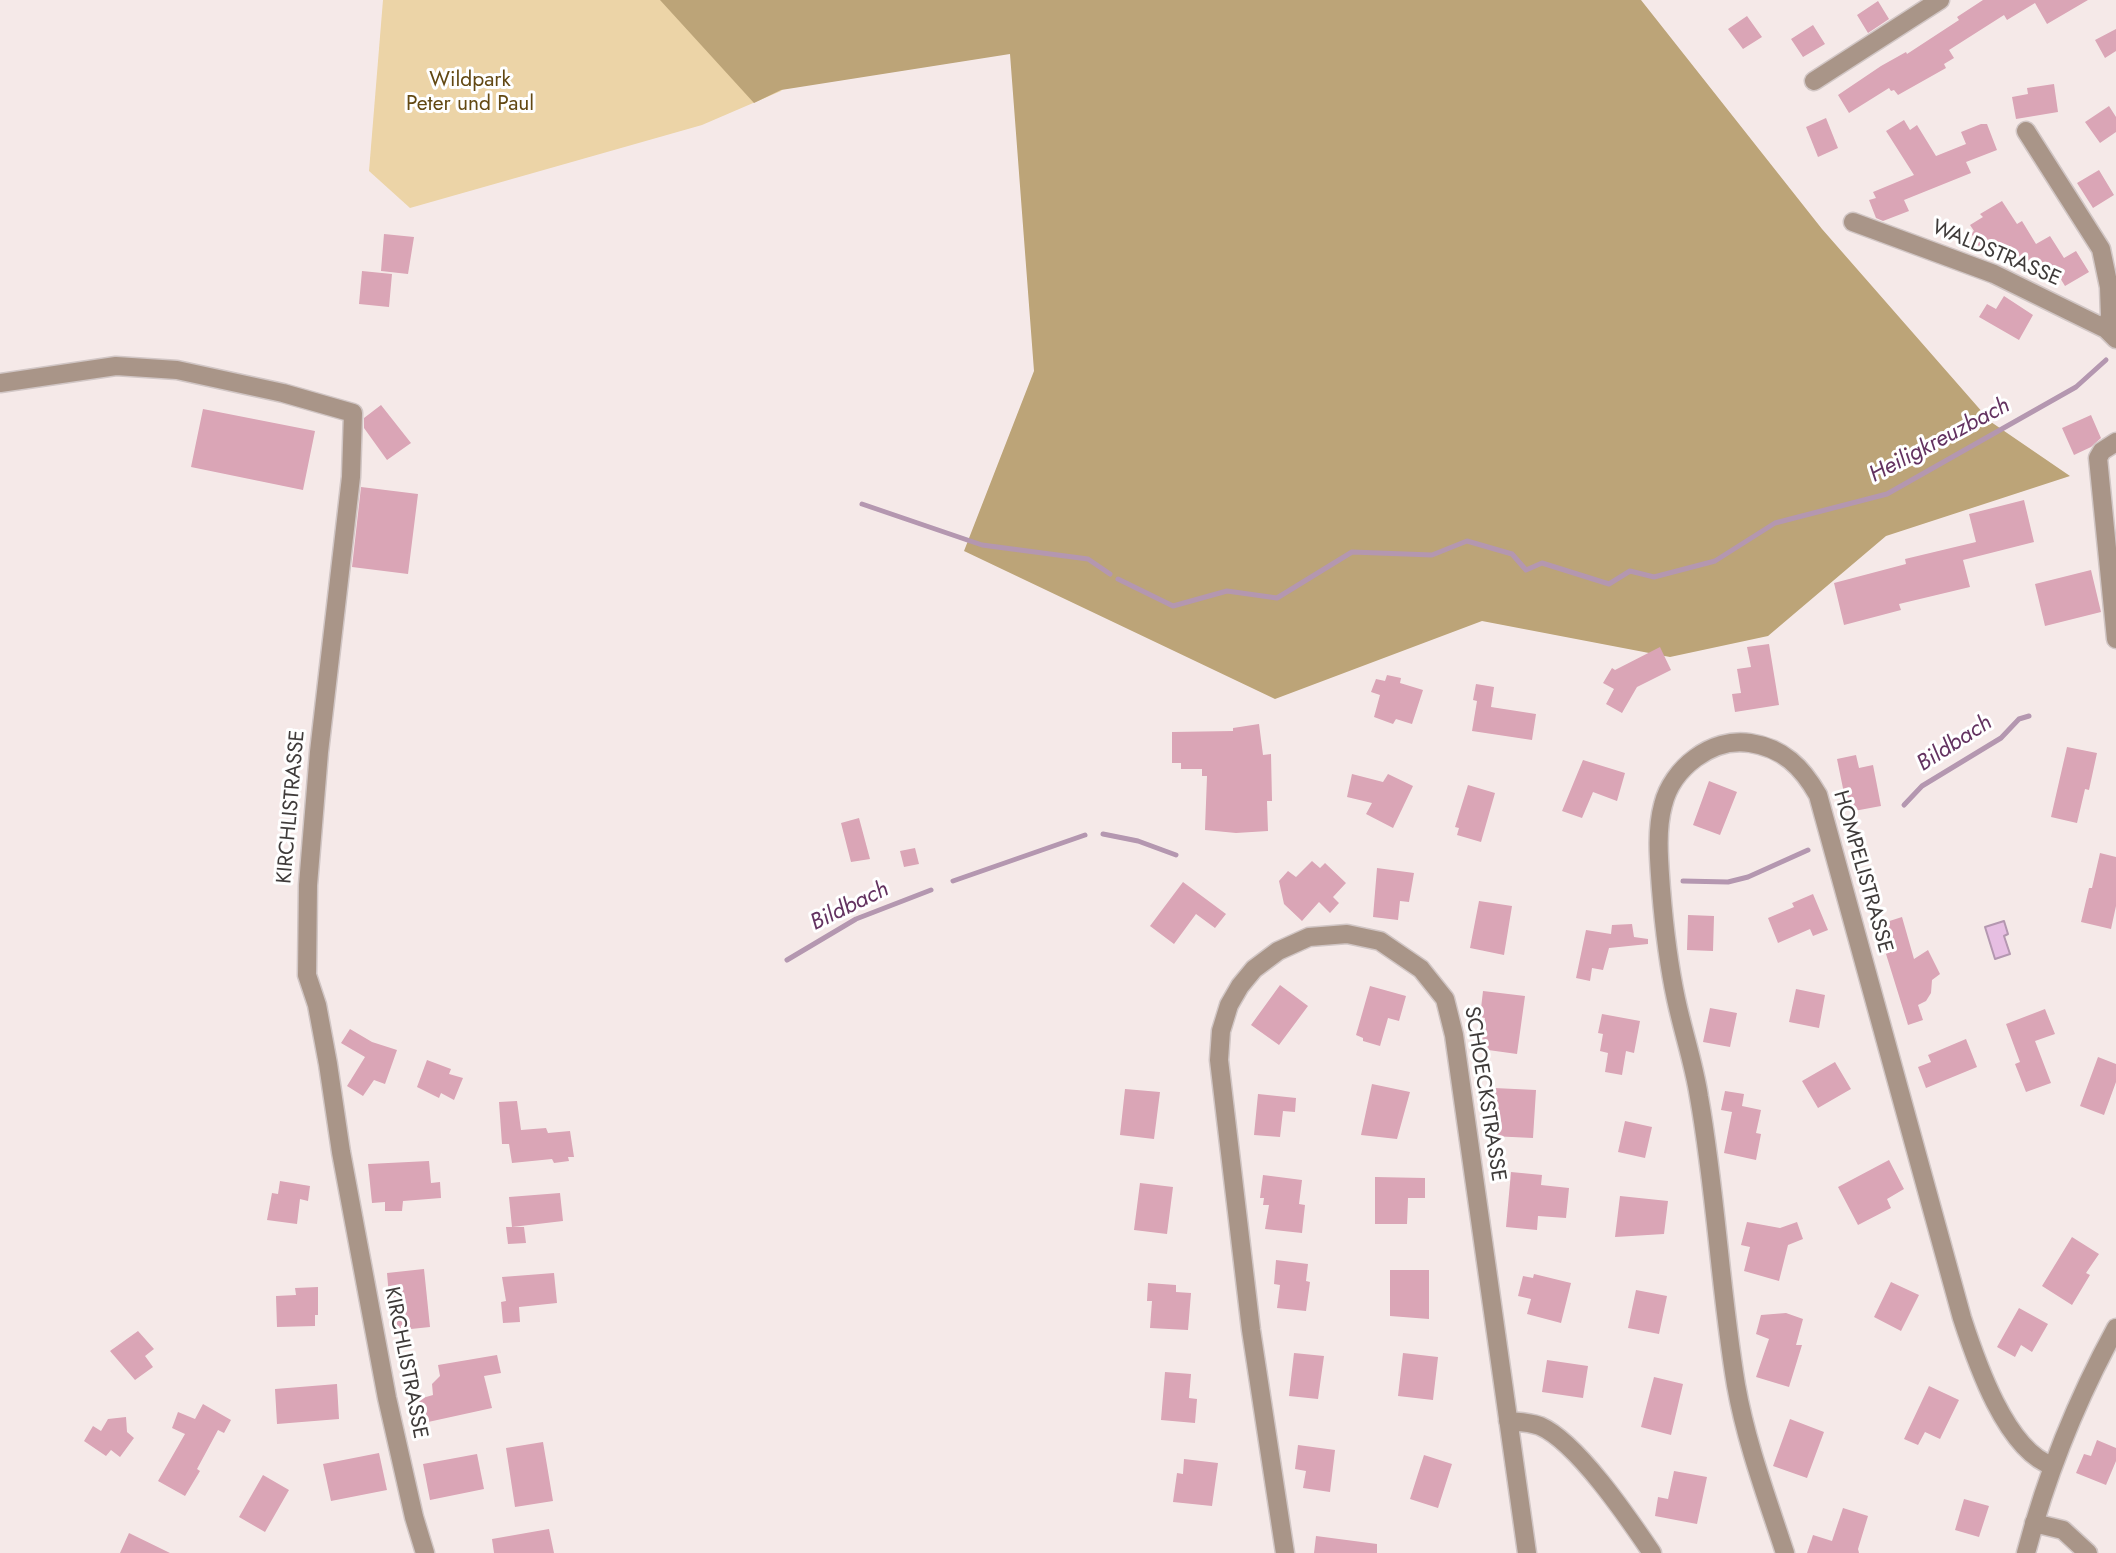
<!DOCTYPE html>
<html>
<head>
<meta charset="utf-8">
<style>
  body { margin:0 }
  canvas { display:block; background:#f5e9e8 }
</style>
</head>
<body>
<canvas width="2116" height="1553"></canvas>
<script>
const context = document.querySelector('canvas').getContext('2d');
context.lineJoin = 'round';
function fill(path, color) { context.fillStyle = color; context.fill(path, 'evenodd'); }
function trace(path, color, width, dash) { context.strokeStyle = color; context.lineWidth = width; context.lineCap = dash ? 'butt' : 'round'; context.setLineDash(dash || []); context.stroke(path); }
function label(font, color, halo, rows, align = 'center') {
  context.font = font + ' Jost,sans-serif'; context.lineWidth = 6; context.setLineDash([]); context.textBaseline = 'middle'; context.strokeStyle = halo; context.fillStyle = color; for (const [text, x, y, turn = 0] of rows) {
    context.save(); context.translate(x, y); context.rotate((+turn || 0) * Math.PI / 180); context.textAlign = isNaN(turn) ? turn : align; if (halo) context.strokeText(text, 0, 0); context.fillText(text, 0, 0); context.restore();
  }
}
const green = new Path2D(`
  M383,0H774L805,65L781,91L702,125L410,208L369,171Z`);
const forest = new Path2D(`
  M660,0H1641L1822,229L1991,422L2070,476L1886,536L1768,636L1670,657L1482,621L1275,699L964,551L1034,371L1010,54L781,90L754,103Z`);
const water = new Path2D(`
  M2004,921L2008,934L2004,936L2010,954L1995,959L1985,927Z`);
const stream = new Path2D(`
  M862,504L982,545L1088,559L1110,574
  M1118,579L1173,606L1227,591L1277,598L1352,552L1432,555L1467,541L1512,554L1526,570L1542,563L1609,584L1630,571L1654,577L1715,561L1775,523L1887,494L2076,387L2106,360
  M1904,805L1922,786L2001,738L2019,719L2029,716
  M1103,834L1138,841L1176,855
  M953,881L1085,835
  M1683,881L1728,882L1748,877L1808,850
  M787,960L856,919L931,890`);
const building = new Path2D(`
  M1983,0H2088L2047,24L2035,3L2007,20L2004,15L1949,50L1954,58L1944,64L1946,68L1898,95L1894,90L1891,91L1889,88L1849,113L1838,95L1881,66L1906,52L1907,54L1959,20L1957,17Z
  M1878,1L1889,19L1868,33L1857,15Z
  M1747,16L1762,37L1743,49L1728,29Z
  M1813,25L1825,44L1803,57L1791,39Z
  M2116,29V51L2105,58L2095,40Z
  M2054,84L2058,112L2016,119L2012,97L2028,94L2027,88Z
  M2109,106L2116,117V132L2100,143L2085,122Z
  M1826,118L1838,148L1818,157L1806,127Z
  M1904,120L1910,130L1917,125L1936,156L1966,144L1961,132L1981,124H1987L1997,150L1966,162L1971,173L1904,200L1909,211L1883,221L1876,218L1869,200L1876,198L1873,192L1914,175L1886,131Z
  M2099,170L2114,195L2093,208L2077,183Z
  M2002,201L2017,224L2022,221L2036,244L2050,236L2064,258L2076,251L2089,272L2065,286L2054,268L2039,278L2027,258L2012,267L2000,246L1984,255L1971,233L1974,231L1970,225L1983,217L1980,214Z
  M384,234L414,237L408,274L381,271Z
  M362,271L392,274L389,307L359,304Z
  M2004,296L2033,315L2019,340L1979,317L1987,304L1996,309Z
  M381,405L411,443L387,460L364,428V418Z
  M203,409L315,431L303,490L191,467Z
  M2091,415L2101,438L2091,447L2074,455L2062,428Z
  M361,487L418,494L408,574L352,567Z
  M2024,500L2034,542L1963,560L1970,587L1899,604L1901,610L1844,625L1834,583L1906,564L1905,559L1976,542L1969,514Z
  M2091,570L2101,612L2045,626L2035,584Z
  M1769,644L1779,705L1735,712L1732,694L1741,693L1737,669L1751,667L1747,647Z
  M1660,647L1671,670L1637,687L1622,713L1606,704L1614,689L1603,683L1612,668L1615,670Z
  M1387,675L1401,678L1400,683L1423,690L1412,724L1396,719L1393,724L1374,717L1380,695L1371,692L1376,679L1385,681Z
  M1476,684L1494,687L1491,707L1536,714L1532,740L1472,731L1477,701L1473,700Z
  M1259,724L1263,755L1271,754L1272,801H1267L1268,831L1236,833L1205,830L1207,776H1202V769H1181V763H1172V732L1233,731V728Z
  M2067,747L2097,753L2089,790L2085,789L2077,823L2051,817Z
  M1856,755L1859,768L1873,765L1881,806L1854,811L1852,802L1846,803L1837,759Z
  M1583,760L1625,773L1617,801L1593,792L1582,818L1562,811Z
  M1352,774L1383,782L1388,774L1413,786L1393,828L1366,814L1372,803L1347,797Z
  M1709,781L1737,792L1720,835L1693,825Z
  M1468,785L1495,793L1481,842L1457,835L1459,828L1455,827Z
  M859,818L870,859L851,862L841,823Z
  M915,848L919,864L904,867L900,851Z
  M2100,853L2116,857V906L2111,929L2081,922L2089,888H2092Z
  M1312,861L1320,868L1325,863L1346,883L1333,897L1339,903L1330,913L1319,902L1302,921L1284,904L1279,881L1288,871L1296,877Z
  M1377,868L1414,873L1409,902L1400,901L1398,920L1373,917Z
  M1183,882L1226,914L1215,928L1196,914L1174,944L1150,926Z
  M1813,894L1828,930L1813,936L1810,929L1778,943L1768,918L1794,907L1792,903Z
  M1479,901L1512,906L1504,955L1470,948Z
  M1688,915L1714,916L1713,951L1687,950Z
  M1902,917L1914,959L1928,950L1940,974L1932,980L1931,993L1926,1001L1918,1005L1923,1020L1908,1025L1877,925Z
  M1632,924L1634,937L1648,939V944L1609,948L1603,970L1592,968L1590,981L1576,978L1586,930L1611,934L1612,925Z
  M1280,985L1308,1006L1279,1045L1251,1025Z
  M1370,986L1406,996L1399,1021L1388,1018L1380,1046L1363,1041V1038L1356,1035Z
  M1796,989L1825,995L1819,1028L1789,1022Z
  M1483,991L1525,996L1517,1054L1481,1049L1485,1018L1480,1017Z
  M1710,1008L1737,1013L1730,1047L1703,1042Z
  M2045,1009L2055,1034L2035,1041L2051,1083L2026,1092L2015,1064L2020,1062L2006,1024Z
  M1602,1014L1640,1021L1634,1053L1626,1051L1622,1075L1605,1072L1608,1053L1600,1051L1603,1034L1598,1033Z
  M350,1029L372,1042L397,1050L385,1084L374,1080L363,1096L347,1086L365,1057L341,1043Z
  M1966,1039L1977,1067L1926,1088L1918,1067L1931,1062L1928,1055Z
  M2098,1057L2116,1064V1082L2104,1115L2080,1106Z
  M427,1060L451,1069L449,1074L463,1078L454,1100L441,1093L439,1098L417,1087Z
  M1835,1062L1851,1089L1818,1108L1802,1081Z
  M1372,1084L1410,1092L1397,1139L1361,1135Z
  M1494,1088L1536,1090L1533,1138L1491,1136Z
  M1125,1089L1160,1092L1154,1139L1120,1135Z
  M1725,1091L1744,1094L1742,1106L1761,1110L1756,1133L1761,1134L1756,1160L1724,1153L1732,1112L1721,1110Z
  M1258,1094L1296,1098L1295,1112L1283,1111L1280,1137L1254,1135Z
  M517,1101L521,1130L546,1128L548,1133L570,1131L574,1157H568L569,1161L554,1163L552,1159L512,1163L509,1144H502L499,1102Z
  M1625,1121L1652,1127L1645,1158L1618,1152Z
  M1889,1160L1904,1189L1887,1199L1891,1208L1858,1225L1838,1187Z
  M429,1161L431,1183L440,1182L441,1198L403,1201L402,1211H385V1202L372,1203L368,1164Z
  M1511,1172L1542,1175L1541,1185L1569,1188L1566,1218L1538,1216L1537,1230L1506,1227Z
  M1263,1175L1302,1180L1299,1204L1305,1205L1302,1233L1265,1229L1269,1205H1263L1264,1198H1260Z
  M1375,1177L1425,1178V1198H1408L1407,1224H1375Z
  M280,1181L310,1186L308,1201L300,1199L297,1224L267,1220L272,1193L278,1194Z
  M1140,1183L1173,1187L1167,1234L1134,1230Z
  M560,1193L563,1221L512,1227L509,1197Z
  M1620,1196L1668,1201L1664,1234L1615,1237Z
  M1747,1222L1780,1228L1797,1222L1803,1239L1788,1245L1779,1281L1744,1271L1750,1247L1741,1245Z
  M506,1227H524L526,1243L508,1244Z
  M2072,1237L2099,1254L2086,1273L2090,1275L2072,1305L2042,1286Z
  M1276,1260L1308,1264L1306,1281L1310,1282L1306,1311L1277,1308L1280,1285L1274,1284Z
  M424,1269L430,1327L392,1331L387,1273Z
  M1390,1270H1429V1319L1390,1316Z
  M554,1273L557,1303L519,1307L520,1322L503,1323L501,1302L506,1301L502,1277Z
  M1534,1274L1571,1283L1561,1323L1527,1314L1531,1299L1518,1296L1523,1276L1533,1278Z
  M1891,1282L1919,1295L1901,1331L1874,1317Z
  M1148,1283L1176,1285V1292L1191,1293L1188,1330L1150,1328L1152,1301H1147Z
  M318,1287V1315H315V1326L277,1327L276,1296L296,1295L295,1288Z
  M1636,1290L1667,1296L1659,1334L1628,1328Z
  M2019,1308L2048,1324L2032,1352L2021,1345L2015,1357L1997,1347Z
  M1786,1313L1803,1319L1796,1345H1802L1789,1387L1756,1377L1769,1339L1756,1334L1761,1315Z
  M138,1331L154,1349L145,1356L153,1367L135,1380L110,1351Z
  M1294,1353L1324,1356L1318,1399L1289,1396Z
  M1403,1353L1438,1357L1433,1400L1398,1396Z
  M497,1355L501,1373L484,1376L492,1408L419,1424L416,1407L420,1406L419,1399L433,1395L432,1384L440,1376L438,1365Z
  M1547,1360L1588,1366L1583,1398L1542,1392Z
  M1165,1372L1191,1374L1189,1398L1197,1399L1195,1423L1161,1420Z
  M1654,1377L1683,1384L1671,1435L1641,1427Z
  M337,1384L339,1419L277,1424L275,1389Z
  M1929,1386L1959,1400L1940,1439L1925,1432L1918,1445L1904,1439Z
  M203,1404L231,1420L224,1433L218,1430L197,1469L200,1471L185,1496L158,1481L185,1434L172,1428L178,1412L195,1419Z
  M126,1417L127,1432L134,1438L120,1457L111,1450L106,1456L84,1441L93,1426L101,1431L108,1419Z
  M1790,1419L1824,1432L1807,1478L1773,1466Z
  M2097,1440L2116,1448V1461L2106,1485L2076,1473L2084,1454L2091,1456Z
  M543,1442L553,1501L515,1507L506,1448Z
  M1298,1445L1335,1450L1330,1492L1303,1488L1306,1471L1295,1469Z
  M379,1453L387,1490L331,1501L323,1464Z
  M477,1454L484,1489L430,1500L423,1464Z
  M1424,1455L1452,1464L1438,1508L1410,1499Z
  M1184,1459L1218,1463L1212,1506L1173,1502L1177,1473L1183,1474Z
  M1674,1471L1707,1477L1697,1524L1655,1516L1658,1497L1668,1499Z
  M263,1475L289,1490L265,1532L239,1517Z
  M1964,1499L1989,1506L1979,1537L1955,1530Z
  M1843,1508L1868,1516L1858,1549L1859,1553H1807L1813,1535L1832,1541Z
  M549,1529L554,1553H494L492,1539Z
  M129,1533L170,1553H120Z
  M1316,1536L1377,1544V1553H1314Z`);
const minor = new Path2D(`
  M1814,81L1940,0
  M2026,131L2101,249L2109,287L2110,316L2106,329
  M1853,222L1994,274L2106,329L2116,339
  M0,383L116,366L177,370L283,393L353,413L351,477L319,752L308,885L307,975L317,1005L328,1064L341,1152L387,1398L414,1517L425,1553
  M2116,442L2102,451L2098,458L2116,639
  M1508,1421C1519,1422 1529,1422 1540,1426C1577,1442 1629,1519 1652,1553
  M2034,1523L2063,1530L2088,1553
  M1285,1553L1251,1330L1219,1060L1221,1031L1229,1005L1240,986L1254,969L1278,951L1309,937L1347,934L1380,941L1421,969L1445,999L1454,1035L1527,1553
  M1785,1553C1767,1498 1746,1442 1736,1385C1720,1290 1716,1192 1699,1097C1694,1064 1683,1032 1676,999C1668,962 1664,926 1661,889C1659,861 1656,831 1663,805C1672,768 1712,737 1750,743C1783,748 1802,767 1818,795L1962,1318C1976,1361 2006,1451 2053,1466
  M2026,1553C2047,1473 2076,1401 2116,1328`);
const parkNames = [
  ["Wildpark",470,81],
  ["Peter und Paul",470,105]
];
const streetNames = [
  ["WALDSTRASSE",1996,254,23],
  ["KIRCHLISTRASSE",292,807,-85],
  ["HOMPELISTRASSE",1862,872,74],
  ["SCHOECKSTRASSE",1484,1094,81],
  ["KIRCHLISTRASSE",405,1363,79]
];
const waterNames = [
  ["Heiligkreuzbach",1940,441,-28],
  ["Bildbach",1955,744,-33],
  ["Bildbach",850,907,-26]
];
fill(green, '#ecd4a7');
fill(forest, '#bca478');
fill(water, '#e6bee2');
trace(water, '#b497b0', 2);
trace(stream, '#b497b0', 5);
fill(building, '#daa5b6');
trace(minor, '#d1c6c5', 21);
trace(minor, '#a99588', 18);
label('21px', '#624812', '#fff', parkNames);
label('21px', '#3f3b3a', '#fff', streetNames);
label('italic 23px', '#633260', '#fff', waterNames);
</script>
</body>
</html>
